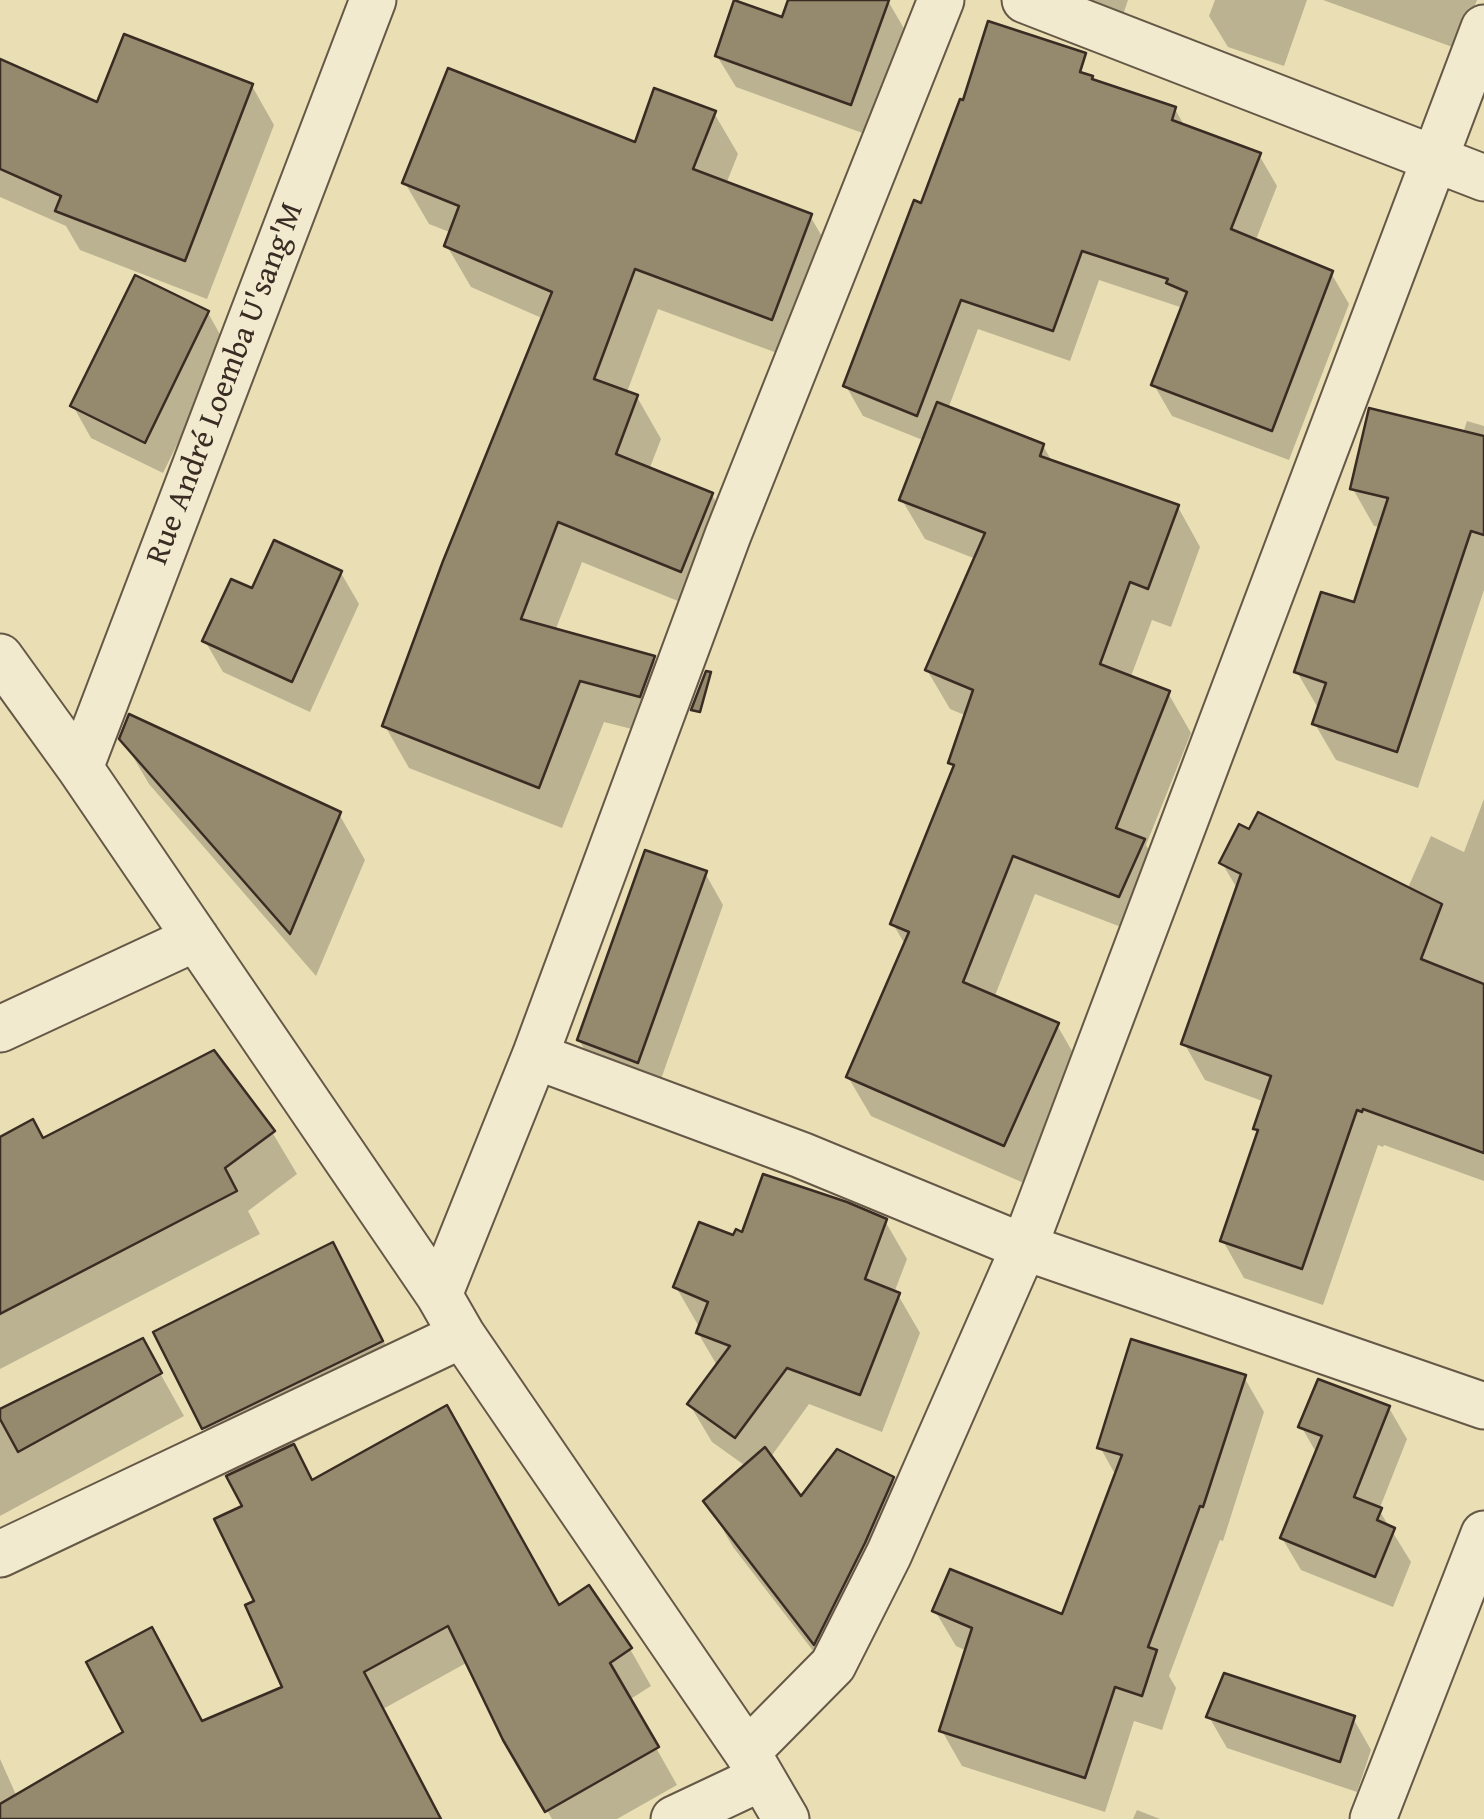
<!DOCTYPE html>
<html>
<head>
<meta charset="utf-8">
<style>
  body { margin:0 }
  canvas { display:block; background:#e9deb4 }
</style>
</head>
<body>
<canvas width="1484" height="1819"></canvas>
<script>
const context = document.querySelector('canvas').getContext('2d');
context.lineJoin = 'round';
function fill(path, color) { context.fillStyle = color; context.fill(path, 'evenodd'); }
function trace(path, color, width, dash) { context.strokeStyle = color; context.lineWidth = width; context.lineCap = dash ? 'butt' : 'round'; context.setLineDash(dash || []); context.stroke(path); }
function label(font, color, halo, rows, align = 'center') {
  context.font = font + ' "Gentium Book Plus",serif'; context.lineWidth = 8; context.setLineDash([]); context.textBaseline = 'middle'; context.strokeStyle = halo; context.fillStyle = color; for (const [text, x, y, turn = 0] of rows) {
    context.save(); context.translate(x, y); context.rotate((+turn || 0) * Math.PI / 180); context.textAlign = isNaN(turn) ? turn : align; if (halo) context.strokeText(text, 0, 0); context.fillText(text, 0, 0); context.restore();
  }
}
const shadow = new Path2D(`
  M791,0L888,1L906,32L868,135L736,87L717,56L783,21Z
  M1074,0H1128L1122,18Z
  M1215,0H1307L1284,66L1228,47L1209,16Z
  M1323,0H1477L1458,49Z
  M0,62L99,106L252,86L274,125L207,299L80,250L66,226L0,197Z
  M1079,69L1083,76L1093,82L1175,109L1185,127L1259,155L1277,186L1255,242L1331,273L1349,304L1289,460L1172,416L1154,385L1183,308L1099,280L1070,361L978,329L948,409L1043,446L1053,463L1178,507L1200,547L1171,627L1152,620L1130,679L1168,693L1191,733L1146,845L1166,880L1142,935L1035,894L994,998L1057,1025L1080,1065L1026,1184L871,1116L848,1077L906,946L893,924L955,769L951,763L967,716L950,709L927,670L976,559L925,539L902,500L925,441L863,416L846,386L922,206Z
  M714,113L738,154L726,184L810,216L834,257L796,360L658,309L627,392L637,397L661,439L649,470L712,495L736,537L705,612L582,562L555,631L653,659L677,700L664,737L604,722L562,828L409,768L385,726L544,319L471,287L447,246L452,233L429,224L405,183L636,146Z
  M208,313L226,345L163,473L91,438L73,406Z
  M1467,421L1484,426V590L1418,788L1336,760L1315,724L1318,708L1297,672L1356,605L1381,527L1374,526L1353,489L1463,433Z
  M341,573L359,604L310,712L223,672L205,641L253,592Z
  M122,738L339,814L365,860L316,976L149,784Z
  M1484,799V1181L1384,1145L1383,1147L1378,1145L1323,1305L1244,1278L1223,1241L1259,1134L1256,1128L1265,1102L1205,1080L1184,1043L1238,890L1222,863L1407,890L1431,836L1464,852Z
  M705,873L723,905L656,1093L597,1071L579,1040Z
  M272,1132L297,1174L248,1211L260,1234L0,1369V1139L43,1141Z
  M885,1221L907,1259L894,1293L898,1295L920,1333L882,1432L809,1404L770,1458L801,1500L892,1479L918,1525L841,1687L733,1547L707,1502L747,1467L712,1442L690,1405L718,1367L698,1333L701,1326L698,1325L676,1287L735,1239Z
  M332,1245L358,1291L407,1387L291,1444L313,1482L559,1609L630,1649L651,1686L629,1700L677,1785L617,1819H552L505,1739L468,1662L383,1709L440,1819H0V1759L17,1797L202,1724L286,1688L258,1602L245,1507L232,1476L205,1428L156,1334Z
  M142,1341L184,1416L0,1516V1412Z
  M1244,1377L1264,1412L1223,1541L1220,1540L1169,1676L1176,1688L1162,1730L1134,1721L1105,1812L962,1766L942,1731L967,1651L956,1646L935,1611L1063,1618L1116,1476L1100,1447Z
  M1389,1408L1407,1439L1379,1510L1411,1562L1393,1607L1301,1570L1282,1538L1317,1454L1301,1426Z
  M1209,1717L1353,1718L1371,1750L1357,1792L1227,1748Z
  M1137,1810L1160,1819H1133Z`);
const building = new Path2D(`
  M734,0L782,17L788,0H889L851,105L715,56Z
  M988,21L1086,53L1080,72L1093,76L1092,79L1176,107L1172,120L1261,153L1231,229L1333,271L1272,431L1151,385L1187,292L1166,283L1168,279L1082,251L1053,331L961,300L917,416L843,386L914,200L921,203L960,99L963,100Z
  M124,34L253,84L185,261L55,211L61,196L0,169V59L97,102Z
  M448,68L635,142L654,88L716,111L693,169L812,214L772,320L635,269L594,379L638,395L616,454L713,493L681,572L558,522L521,619L655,656L640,697L580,681L539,788L382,726L443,561L552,292L444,246L459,206L402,183Z
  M135,275L209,311L145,443L70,406Z
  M937,402L1044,444L1040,456L1179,505L1148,589L1130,582L1100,664L1170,691L1116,828L1145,839L1119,897L1013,856L963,982L1059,1023L1004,1146L846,1077L909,932L890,924L954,765L948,763L973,690L925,670L985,533L899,500Z
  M1369,408L1484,436V535L1471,531L1397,752L1312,724L1326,683L1294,672L1321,592L1354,602L1388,498L1350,489Z
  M274,540L342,571L292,682L202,641L231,579L252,588Z
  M706,671L711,672L700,712L691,710Z
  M129,714L341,812L290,934L119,739Z
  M1258,812L1442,904L1421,959L1484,984V1153L1363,1109L1362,1112L1357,1110L1302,1269L1220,1241L1258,1130L1253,1129L1271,1076L1181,1044L1241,874L1219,863L1239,824L1249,829Z
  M645,850L707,871L638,1063L577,1040Z
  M214,1050L275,1131L225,1168L237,1191L0,1314V1137L33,1119L43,1138Z
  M763,1174L847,1202L887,1219L865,1279L900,1293L860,1395L787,1368L735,1438L687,1404L730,1346L696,1333L708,1302L673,1287L699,1222L733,1235L736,1229L742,1232Z
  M333,1242L383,1341L202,1429L153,1332Z
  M143,1338L162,1373L18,1452L0,1419V1409Z
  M1131,1339L1246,1375L1203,1507L1200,1506L1148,1647L1157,1650L1142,1696L1115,1687L1085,1778L939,1731L972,1628L932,1611L950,1569L1062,1614L1122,1455L1097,1448Z
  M1318,1379L1390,1406L1354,1497L1382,1508L1377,1520L1395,1528L1375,1577L1280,1538L1322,1436L1298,1427Z
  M447,1405L559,1605L589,1585L632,1648L610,1663L659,1747L545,1812L503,1740L448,1626L364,1672L441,1819H0V1804L123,1732L86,1662L152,1627L202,1721L282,1687L245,1605L254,1601L214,1519L242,1506L226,1476L294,1444L312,1480Z
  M765,1447L801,1496L837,1449L894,1477L865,1543L814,1645L703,1501Z
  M1224,1673L1355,1716L1340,1762L1206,1717Z`);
const minor = new Path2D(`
  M1025,0L1484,178
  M0,657L80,768L439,1295L462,1335L747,1752L786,1819
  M80,768L373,0
  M0,1029L196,938
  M535,1056L801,1155L1024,1247L1484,1406
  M439,1295L535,1056L728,535L941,0
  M0,1554L462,1335
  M747,1752L833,1665L889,1554L1024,1247L1484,28
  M674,1819L761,1778
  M1373,1819L1484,1534`);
const streetNames = [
  ["Rue André Loemba U'sang'M",226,384,-69]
];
fill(shadow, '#0003');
fill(building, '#95896e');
trace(building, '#3a2c23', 2.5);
trace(minor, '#665847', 49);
trace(minor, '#f1eace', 45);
label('32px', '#3a2c23', '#f1eace', streetNames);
</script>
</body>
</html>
